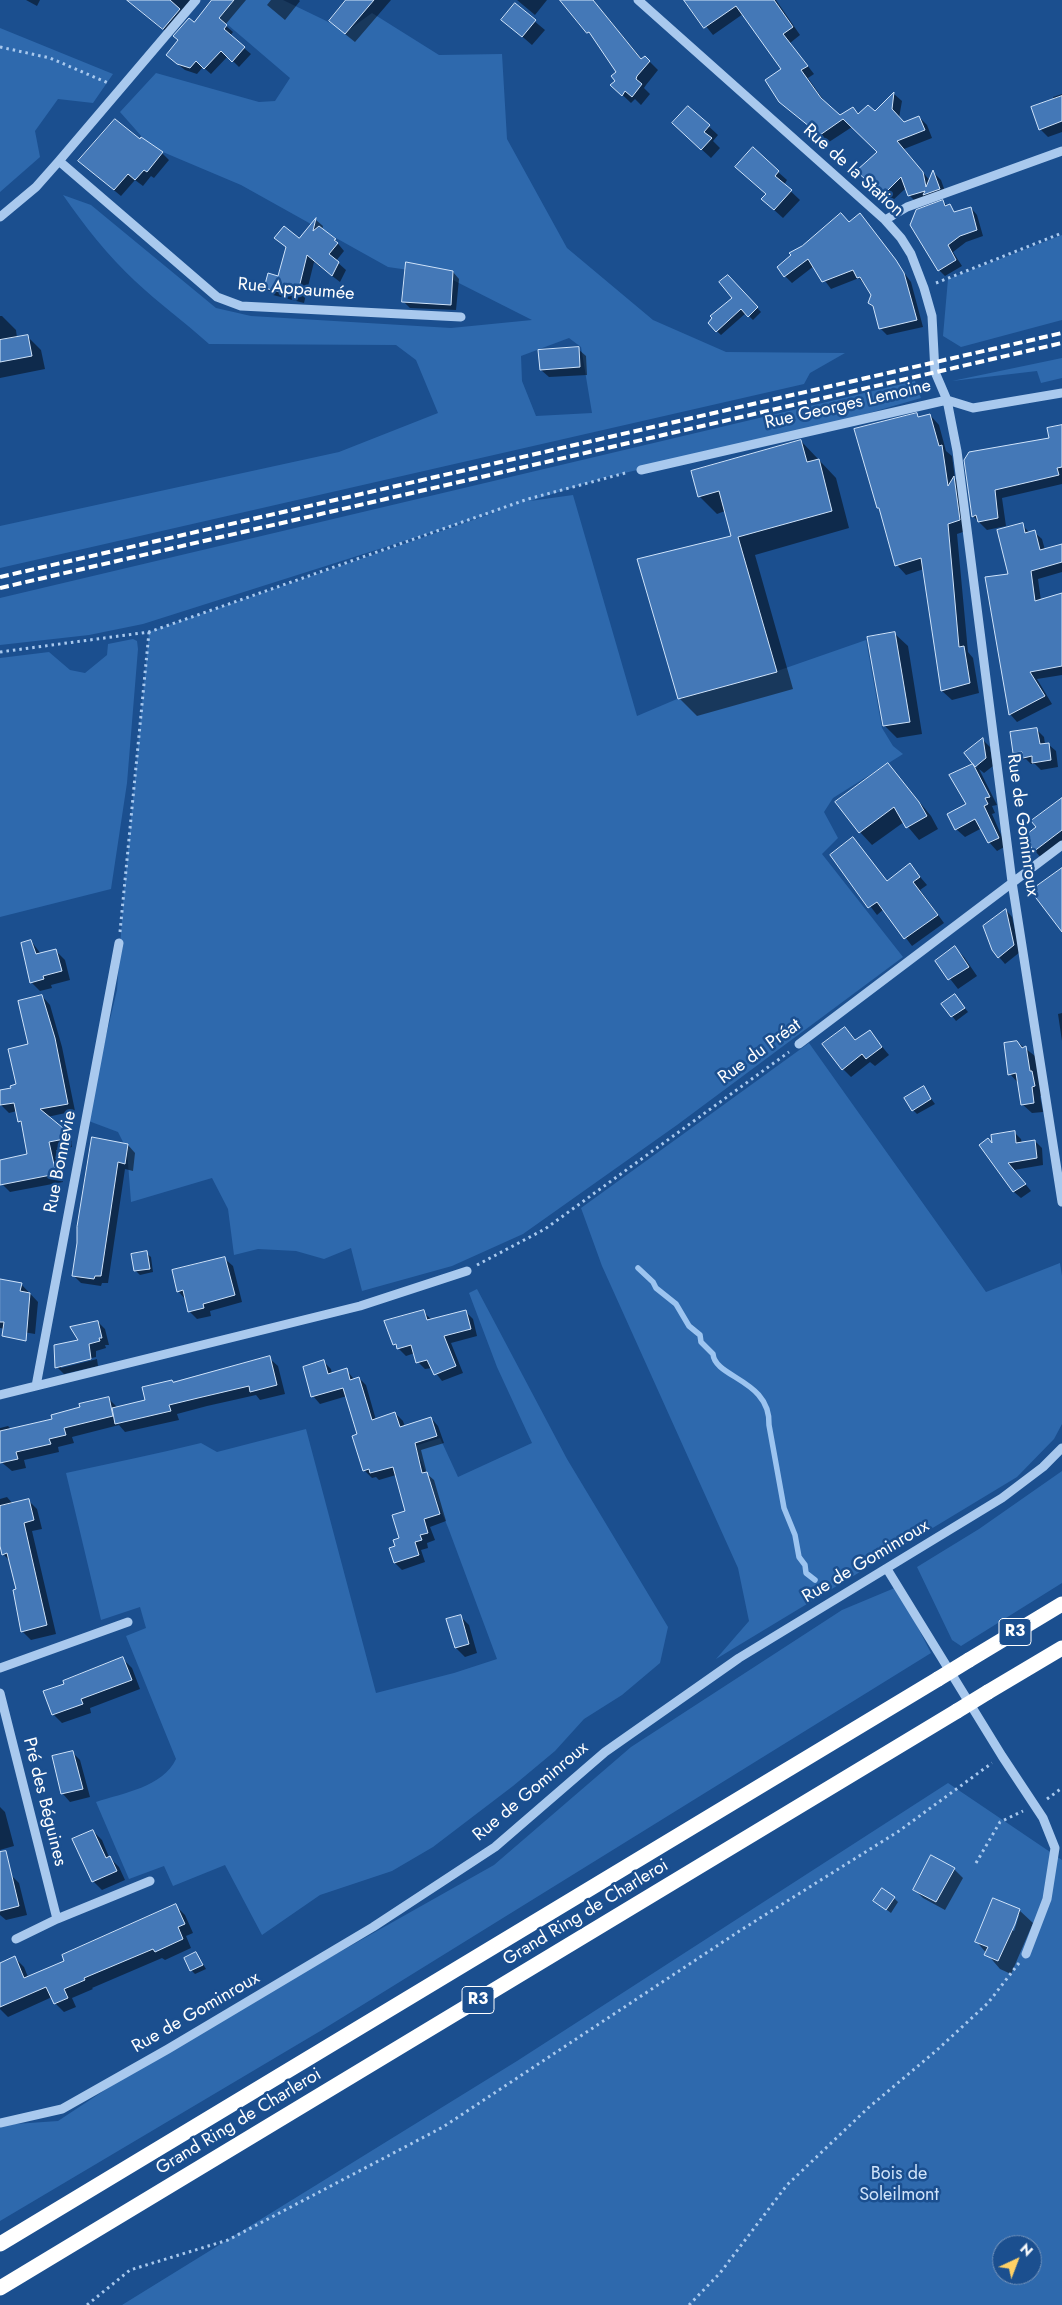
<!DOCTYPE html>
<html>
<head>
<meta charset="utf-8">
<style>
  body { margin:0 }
  #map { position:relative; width:1062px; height:2305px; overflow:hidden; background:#1b4f8f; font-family:Jost,sans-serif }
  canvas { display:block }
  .north { position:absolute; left:992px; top:2235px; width:50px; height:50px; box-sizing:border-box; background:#1b4f8f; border:1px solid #7695bc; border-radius:50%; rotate:43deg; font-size:14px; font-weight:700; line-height:20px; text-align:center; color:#fff }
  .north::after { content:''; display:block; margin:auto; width:18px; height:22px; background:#ffd166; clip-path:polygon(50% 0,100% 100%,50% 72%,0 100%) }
</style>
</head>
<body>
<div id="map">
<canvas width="1062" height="2305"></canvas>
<div class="north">N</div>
</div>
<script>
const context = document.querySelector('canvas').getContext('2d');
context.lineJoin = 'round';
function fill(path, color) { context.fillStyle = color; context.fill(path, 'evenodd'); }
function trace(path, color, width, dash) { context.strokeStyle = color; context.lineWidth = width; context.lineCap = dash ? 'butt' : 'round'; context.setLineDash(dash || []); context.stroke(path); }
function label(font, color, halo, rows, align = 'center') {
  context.font = font + ' Jost,sans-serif'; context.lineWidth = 5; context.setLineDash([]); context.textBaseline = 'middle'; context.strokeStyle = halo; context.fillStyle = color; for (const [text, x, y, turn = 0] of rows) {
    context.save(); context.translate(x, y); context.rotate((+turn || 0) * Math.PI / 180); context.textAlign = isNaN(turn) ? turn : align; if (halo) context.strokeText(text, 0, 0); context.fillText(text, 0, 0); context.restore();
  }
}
const green = new Path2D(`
  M213,0H283L347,31L372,13L439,55L502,54L507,139L567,248L653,320L726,352L845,353L810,373L804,384L0,568V526L339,452L438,413L416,360L396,345L209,344C185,322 158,303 135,281C109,257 83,224 63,195L91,205L216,308L251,316L451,328L532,320L443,275L388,267L241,185L151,147L120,112L156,73L259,102L275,101L290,78L207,7ZM569,338L581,347L592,413L536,416L522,381L521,356Z
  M0,28L113,74L93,103L58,99L35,131L40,157L0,192Z
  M1062,235V320L961,347L943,336L948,279Z
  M1062,358V378L1041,383L1037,371L952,381Z
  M915,381L921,398L821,427L603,478L530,501L573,495L637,716L677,699L780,670L866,640L882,728L893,746L903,754L833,798L824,812L838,838L822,854L903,957L677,1125L523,1234L452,1266L362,1291L351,1248L324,1259L296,1251L258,1249L234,1255L228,1209L212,1178L131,1202L127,1150L118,1132L86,1120L117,990L124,891L149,632L502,510L143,624L89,635L0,645V598Z
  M133,639L137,641L138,649L127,783L111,889L0,917V658L49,652L70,670L85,673L107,655L108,644Z
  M809,1043L986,1292L1060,1263L1062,1276V1424L1054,1439L1017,1477L716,1659L749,1621L738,1568L602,1266L581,1208Z
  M477,1289L567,1459L668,1627L660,1663L622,1695L584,1719L555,1751L513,1786L433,1847L392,1871L320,1895L262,1935L225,1865L173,1886L164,1866L129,1879L96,1802C123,1793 163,1787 176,1759L126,1636L146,1628L140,1607L101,1620L66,1473C111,1463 156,1454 201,1443L217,1452L306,1429L376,1693L454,1673L497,1659L449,1530L415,1446L440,1438L458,1477L532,1443L497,1367L469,1293Z
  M1062,1471V1583L961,1646L952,1640L917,1567L979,1529Z
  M897,1587L931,1653L322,2030L0,2221V2125L58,2121L164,2051L494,1865L631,1747L842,1610Z
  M948,1783L1062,1860V2305H122L517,2061ZM1002,2245H1032V2275H1002Z`);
const shadow = new Path2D(`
  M26,0H40L37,6Z
  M129,0H195L168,33Z
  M215,0H246L225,25L233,32L230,36L251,54L239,67L228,56L211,74L203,67L197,74L185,70L175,62Z
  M271,0H299L300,1L285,20L267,5Z
  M348,0H391L355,42L340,30Z
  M517,0H547L535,15Z
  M561,0H593L641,58L626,68L645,57L658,70L646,85L644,88L650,94L641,105L635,99L631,103L612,85L617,81L618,72L596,41Z
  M685,0H776L800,35L790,43L814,74L808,78L827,105L840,116L853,108L860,115L875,112L894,94L902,101L899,118L904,123L919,117L927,125L932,138L904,149L930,181L934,173L941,180L947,197L917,203L909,195L906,188L891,202L866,179L879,152L852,127L829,142L789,109L783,70L743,14L713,35Z
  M515,5L545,30L532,45L503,20Z
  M1062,94V132L1048,137L1040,129L1054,100L1053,97Z
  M688,107L718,135L713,141L720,148L711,158L683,132Z
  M140,141L162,153L169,160L154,178L151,176L143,186L135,180L121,196L87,168Z
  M778,172L787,180L784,185L800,200L783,218L772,208L767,195L746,176Z
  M943,202L956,213L971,208L977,215L983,236L966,242L953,252L962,266L945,276L939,270Z
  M860,214L911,282L923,327L887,335L880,328L875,309L869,303L873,295L859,278L831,289L814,266L792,283L785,276Z
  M316,220L323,226L322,230L335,240L344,251L336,261L346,270L340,282L314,262L304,303L273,295L266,288L279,277L287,248L276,238L299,240Z
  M453,272L459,279L456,310L410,308L403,301Z
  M728,277L761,312L753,320L746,313L721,335L709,323L734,299Z
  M0,316H2L16,330L17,338L27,336L41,350L45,369L0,378Z
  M578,349L586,356L587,375L549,377L541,370Z
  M917,415L920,418L930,415L939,425L946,451L952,456L955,479L963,487L969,530L957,534L968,652L973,658L979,693L952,700L942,691L924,569L906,575L897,565L881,511L878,508Z
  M1062,426V484L1002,498L1006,526L987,530L973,516L966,460L1051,439Z
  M801,441L836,478L849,528L755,555L793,689L697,716L679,698L732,537L725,511L717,514L699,496Z
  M1022,525L1030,533L1034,532L1042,539L1045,550L1062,552V572L1038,579L1041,601L1062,595V675L1037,679L1052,704L1017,722L1010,714L1009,575Z
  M895,634L908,646L922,734L897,738L884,725Z
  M1036,729L1044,737L1045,744H1048L1056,751L1058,767L1041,770L1035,764H1031L1026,759L1021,760L1014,752Z
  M983,740L990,747L993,766L984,773L979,769L997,805L992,806L995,813L992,814L1006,846L997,851L989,842L982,828L965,837L956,829L968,804L973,766L978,768L966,753Z
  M888,764L931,816L938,829L919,840L904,822L872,845L860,832Z
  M1062,800V846L1043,860L1035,851L1028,835L1038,828Z
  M853,839L888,882L910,865L927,885L920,890L944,923L912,946L884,909L877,915L831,855Z
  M1006,910L1012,917L1020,952L1005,964L999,957Z
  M31,941L41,954L56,951L65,960L70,980L51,985L52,988L40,991L31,982Z
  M955,948L964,957L977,976L958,989L937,962Z
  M42,996L50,1005L62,1047L75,1111L47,1117L71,1137L72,1147L56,1150L63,1182L10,1192L2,1184L0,1161L28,1155L23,1125L19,1121L17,1111L9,1113L1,1105L0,1092L12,1089L18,1085Z
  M955,996L968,1012L956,1021L943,1004Z
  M1062,1013V1041L1058,1014Z
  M845,1028L857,1041L870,1032L889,1055L875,1066L870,1062L851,1077L843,1069Z
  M1017,1042L1035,1056L1043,1095L1040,1096L1043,1112L1032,1113L1022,1104L1019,1084L1010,1074Z
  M923,1088L935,1104L917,1114L913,1110Z
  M1014,1132L1021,1139L1022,1144L1035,1141L1042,1148L1043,1165L1014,1170L1031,1191L1021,1198L1014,1192L993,1146Z
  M128,1145L135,1153L133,1171L125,1169L108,1283H102L101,1286L81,1283L73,1275L79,1243L78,1227Z
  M146,1253L151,1257L153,1272L140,1275L135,1270Z
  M225,1259L233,1266L242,1302L210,1311L211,1316L197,1319L189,1311L186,1300L178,1291Z
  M0,1283L21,1284L38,1302L35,1334L0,1328Z
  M465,1311L473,1319L477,1336L451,1343L463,1373L442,1381L432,1368L425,1369L418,1362L415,1353L406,1356L394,1344L423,1312L431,1319Z
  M98,1322L105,1329L109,1345H105L106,1348L96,1351V1357L61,1365V1368L97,1359L98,1366L64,1374L57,1367Z
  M269,1358L278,1366L285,1394L260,1400L256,1395L207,1406L177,1414L179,1420L125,1432L119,1425L72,1437L74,1443L58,1447L59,1452L24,1460L26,1468L12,1471L0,1461V1428L8,1426L12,1430L53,1420L108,1398L117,1407L147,1401L173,1383Z
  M324,1362L331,1369L332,1374L346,1370L354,1379L359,1378L366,1385L376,1420L395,1413L403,1421L405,1427L431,1418L438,1426L444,1443L421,1450L427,1474L434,1480L446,1521L430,1527L435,1540L427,1543L428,1548L421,1550L425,1562L402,1570L395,1563L390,1548L397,1546L401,1539L406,1512L396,1475L379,1480L376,1477L372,1478L364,1470L358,1435L347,1396L320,1404L313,1396Z
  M7,1497L13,1504L28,1500L37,1509L42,1529L32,1531L56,1634L31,1640L22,1631L18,1590L11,1562L3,1554L0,1541V1499Z
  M460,1616L469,1625L477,1653L465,1657L456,1648Z
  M123,1659L132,1668L140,1689L90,1708L91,1713L62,1723L53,1714Z
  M72,1752L80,1760L90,1797L70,1802L63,1794L54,1757Z
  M0,1807L5,1812L14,1846L0,1850Z
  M93,1831L102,1840L109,1857L119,1867L125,1880L102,1890L93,1881Z
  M954,1869L963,1878L945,1910L923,1898L914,1889Z
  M10,1874L19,1883L27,1915L6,1920L0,1915V1876Z
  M894,1898L898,1902L891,1913L875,1901Z
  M176,1906L185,1915L193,1933L186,1936L191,1948L165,1960L162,1958L92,1988L93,1989L72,1998L76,2007L64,2012L55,2003L52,1997L8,2017L0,2009V1964L15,1958L24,1967L28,1977L66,1961Z
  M1019,1910L1033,1923L1011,1974L1000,1969L976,1941ZM1016,1915H1019L1014,1931L1012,1930Z
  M196,1953L206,1969L195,1974L191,1970Z`);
const stream = new Path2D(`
  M638,1268L653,1282L656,1288L676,1304L689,1326L700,1335L701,1342L713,1354C715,1378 771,1380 769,1425L784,1508L795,1535L799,1557L805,1565L806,1573L815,1580`);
const building = new Path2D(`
  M127,0H170L180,9L163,29Z
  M212,0H234L219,18L227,25L224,29L245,47L232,62L221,51L204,69L196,61L190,68L177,64L166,55L178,40L173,36L189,18L194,22Z
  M346,0H374L345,34L329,21Z
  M560,0H593L641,59L645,56L650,61L637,76L636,79L642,84L632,97L625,91L622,96L610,85L615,81L611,76L616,72L589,32L587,33Z
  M684,0H774L793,27L783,34L808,66L801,70L821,98L840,115L853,107L858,114L868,105L875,111L894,92L892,109L904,122L919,116L925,130L897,141L923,172L926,187L933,170L940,189L923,195L925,191L908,196L901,177L883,195L856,171L877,152L843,119L820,135L779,102L765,80L781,69L736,6L704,28Z
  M515,3L536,20L522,37L501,20Z
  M1062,96V121L1039,130L1031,107Z
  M688,106L710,125L704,132L712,138L701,150L672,123Z
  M115,119L140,139L141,137L163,152L147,172L144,170L135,180L128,174L114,190L78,161Z
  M753,147L779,171L775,176L792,190L774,210L761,199L766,194L735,167Z
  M943,200L945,206L950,204L954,212L971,207L977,230L960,236L948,245L956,260L938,271L910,225L916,210Z
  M841,213L849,222L860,213L896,260L904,273L917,320L879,329L873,306L868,303L871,295L860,277L857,278L853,270L822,282L808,259L784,277L777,267L791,255L789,253L802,246Z
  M316,218L313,231L319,226L336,239L334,240L338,243L329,254L339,262L332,276L307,255L297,296L264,288L268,273L278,276L286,247L274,238L284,226L299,238Z
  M406,262L453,271L451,305L402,302Z
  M728,275L758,307L748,317L741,309L716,332L708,323L712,318L710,316L732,298L719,282Z
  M28,335L32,356L0,362V340Z
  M579,347L580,367L540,370L538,350Z
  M917,413L918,417L930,414L939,446L942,445L948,486L954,476L960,520L948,524L959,647L964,646L970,683L941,691L921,558L895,566L879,508H877L854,429Z
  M1062,425V467L1057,468L1059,475L995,490L998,518L978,522L976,515L972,517L964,460L969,452L1049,438L1047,428Z
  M801,440L807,462L819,459L832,511L738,537L777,672L678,699L637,559L731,536L719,491L698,497L691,471Z
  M1023,523L1025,533L1035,530L1040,550L1062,544V562L1031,571L1035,601L1062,593V666L1030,672L1045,696L1009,715L985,577L1008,574L997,530Z
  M895,632L910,722L883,726L867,637Z
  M1037,728L1040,744L1049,743L1051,760L1032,763V756L1023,758L1022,752L1013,753L1010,732Z
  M983,738L986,758L975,767L964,753Z
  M888,763L919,802L927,816L906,828L894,807L859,833L835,802Z
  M973,764L990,797L985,798L988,804L984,806L999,838L988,843L975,819L955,830L947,814L966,804L949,775Z
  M1062,798V830L1033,852L1027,834L1036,827L1031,821Z
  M853,837L887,881L910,863L920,877L913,882L938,915L904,939L877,902L868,908L830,855Z
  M1062,868V932L1033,894L1034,888Z
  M1006,909L1014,945L998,958L992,950L983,926Z
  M31,940L36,954L56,949L62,971L43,976L44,979L30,983L21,943Z
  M955,946L969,967L948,980L935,961Z
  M955,994L965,1008L951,1017L941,1004Z
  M42,995L55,1038L68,1104L40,1109L63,1128L64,1139L49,1142L56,1174L0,1185V1160L27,1154L21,1121L18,1122L14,1103L0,1105V1090L11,1088L10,1086L16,1084L8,1049L28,1044L18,1001Z
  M845,1027L855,1040L870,1030L882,1047L866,1059L862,1054L842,1070L822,1044Z
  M1017,1041L1022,1048L1026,1046L1030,1071H1032L1035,1086L1032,1087L1034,1103L1021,1105L1016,1073L1008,1075L1004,1043Z
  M924,1086L931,1099L912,1111L904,1098Z
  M1015,1131L1016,1143L1035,1140L1037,1158L1008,1163L1026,1184L1013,1192L979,1145L988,1138L992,1143L991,1135Z
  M92,1137L128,1144L125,1164L118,1162L101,1276H95L94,1279L72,1276L77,1243V1227Z
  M147,1251L150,1269L134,1271L131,1254Z
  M225,1257L235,1295L203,1304L204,1308L188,1312L183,1290L177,1292L172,1270Z
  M0,1279L22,1283L20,1291L30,1293L26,1341L2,1336L4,1322H0Z
  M424,1310L427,1320L466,1310L471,1329L444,1336L456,1366L434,1375L427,1360L416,1363L411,1345L397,1349L396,1344L393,1345L384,1321Z
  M98,1321L102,1338H99L100,1341L89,1344L91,1359L55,1368L54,1345L78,1340L70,1327Z
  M270,1356L277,1385L250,1392L249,1386L198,1398L169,1405L171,1411L115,1424L112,1408L145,1400L142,1387L172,1380L173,1382Z
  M324,1360L328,1374L347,1368L350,1380L359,1377L372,1420L395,1412L400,1427L431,1417L437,1436L415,1443L422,1473L427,1472L440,1514L424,1519L428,1533L420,1535L422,1540L415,1542L419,1555L394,1563L389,1548L395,1546L393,1540L399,1538L392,1515L405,1511L393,1467L370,1473L369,1469L363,1471L352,1436L357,1434L343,1388L311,1397L303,1367Z
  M109,1397L113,1416L64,1428L66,1435L49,1439L51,1444L16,1452L18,1459L0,1463V1431L52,1419L51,1415L80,1407L79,1404Z
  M29,1499L34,1520L24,1523L47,1625L21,1632L13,1590L16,1589L7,1553L2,1555L0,1546V1506Z
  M461,1615L469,1644L455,1648L446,1619Z
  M123,1657L132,1680L81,1699L83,1704L52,1715L43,1691L64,1684L63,1681Z
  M73,1751L83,1789L61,1794L52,1756Z
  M93,1830L106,1858L110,1856L117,1871L92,1882L72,1839Z
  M6,1851L19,1906L0,1911V1852Z
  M931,1855L955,1868L936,1902L913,1890Z
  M882,1888L895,1897L886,1910L873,1901Z
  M993,1898L1020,1909L1015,1924L998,1961L984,1955L988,1947L975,1942Z
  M176,1904L185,1924L178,1927L183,1939L155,1952L153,1949L84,1978L85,1980L64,1989L68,1998L54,2004L46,1987L0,2007V1963L15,1956L24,1978L64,1961L62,1955Z
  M196,1952L203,1965L190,1971L184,1958Z`);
const path = new Path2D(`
  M0,47L50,58L108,83
  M936,283L1062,233
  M0,652L149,632L528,499L629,472
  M120,932L149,632
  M477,1265L545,1229L789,1052
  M1047,1799L1062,1788
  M976,1863L1000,1822L1023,1811
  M87,2305L130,2270L228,2240L443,2127L741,1930L899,1831L992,1763
  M689,2305L720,2273L787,2185L868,2108L937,2050L988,2003L1019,1963`);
const minor = new Path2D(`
  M638,0L885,220L901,238L911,254L924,288L932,316L935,372L947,400L957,451L1012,882L1062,1202
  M59,161L217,297L241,306L461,317
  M0,217L36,187L59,161L196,0
  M885,220L907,207L1062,151
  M641,470L947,400L973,408L1062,393
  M799,1044L1062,845
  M36,1386L119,943
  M0,1395L360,1306L467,1271
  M887,1569L1002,1756L1043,1818L1055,1848L1047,1899L1026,1954
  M0,1668L128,1622
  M0,1693L57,1919
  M16,1939L57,1919L150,1881
  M0,2123L62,2109L168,2049L373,1927L495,1847L605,1752L739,1658L1002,1498L1043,1467L1062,1448`);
const highway = new Path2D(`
  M969,1660L1062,1604
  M988,1692L1062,1648
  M0,2244L938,1679
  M0,2288L957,1711`);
const rail = new Path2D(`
  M0,577L1062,333
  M0,588L1062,343`);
const highwayBridge = new Path2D(`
  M938,1679L969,1660
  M957,1711L988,1692`);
const shields = [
  [1015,1632,32],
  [478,2000,32]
];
const shieldNames = [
  ["R3",1015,1632],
  ["R3",478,2000]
];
const streetNames = [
  ["Rue de la Station",853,171,42],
  ["Rue Appaumée",296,290,5],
  ["Rue Georges Lemoine",848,405,-13],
  ["Rue de Gominroux",1022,825,82],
  ["Rue du Préat",760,1052,-36],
  ["Rue Bonnevie",61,1162,-79],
  ["Rue de Gominroux",866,1562,-31],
  ["Rue de Gominroux",531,1792,-40],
  ["Pré des Béguines",44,1802,76],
  ["Grand Ring de Charleroi",586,1913,-31],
  ["Rue de Gominroux",196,2013,-30],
  ["Grand Ring de Charleroi",239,2122,-31]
];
const parkNames = [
  ["Bois de",899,2175],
  ["Soleilmont",899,2196]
];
fill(green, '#2e69ad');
fill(shadow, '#0007');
trace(stream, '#9cc4f0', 5.5);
fill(building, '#4478b7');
trace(building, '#cfe3fa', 1);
trace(path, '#a9c9ee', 3, [2.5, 4]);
trace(minor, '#a9c9ee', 9);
trace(highway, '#fff', 15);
trace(rail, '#fff', 4, [9, 4]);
trace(highwayBridge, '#fff', 15);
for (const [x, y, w] of shields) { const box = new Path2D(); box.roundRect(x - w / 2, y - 13.5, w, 27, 4); context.fillStyle = '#1b4f8f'; context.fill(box); trace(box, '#fff', 1); }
label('bold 16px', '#fff', null, shieldNames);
label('18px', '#fff', '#1b4f8f', streetNames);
label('18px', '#cfe3fa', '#1b4f8f', parkNames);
</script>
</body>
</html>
